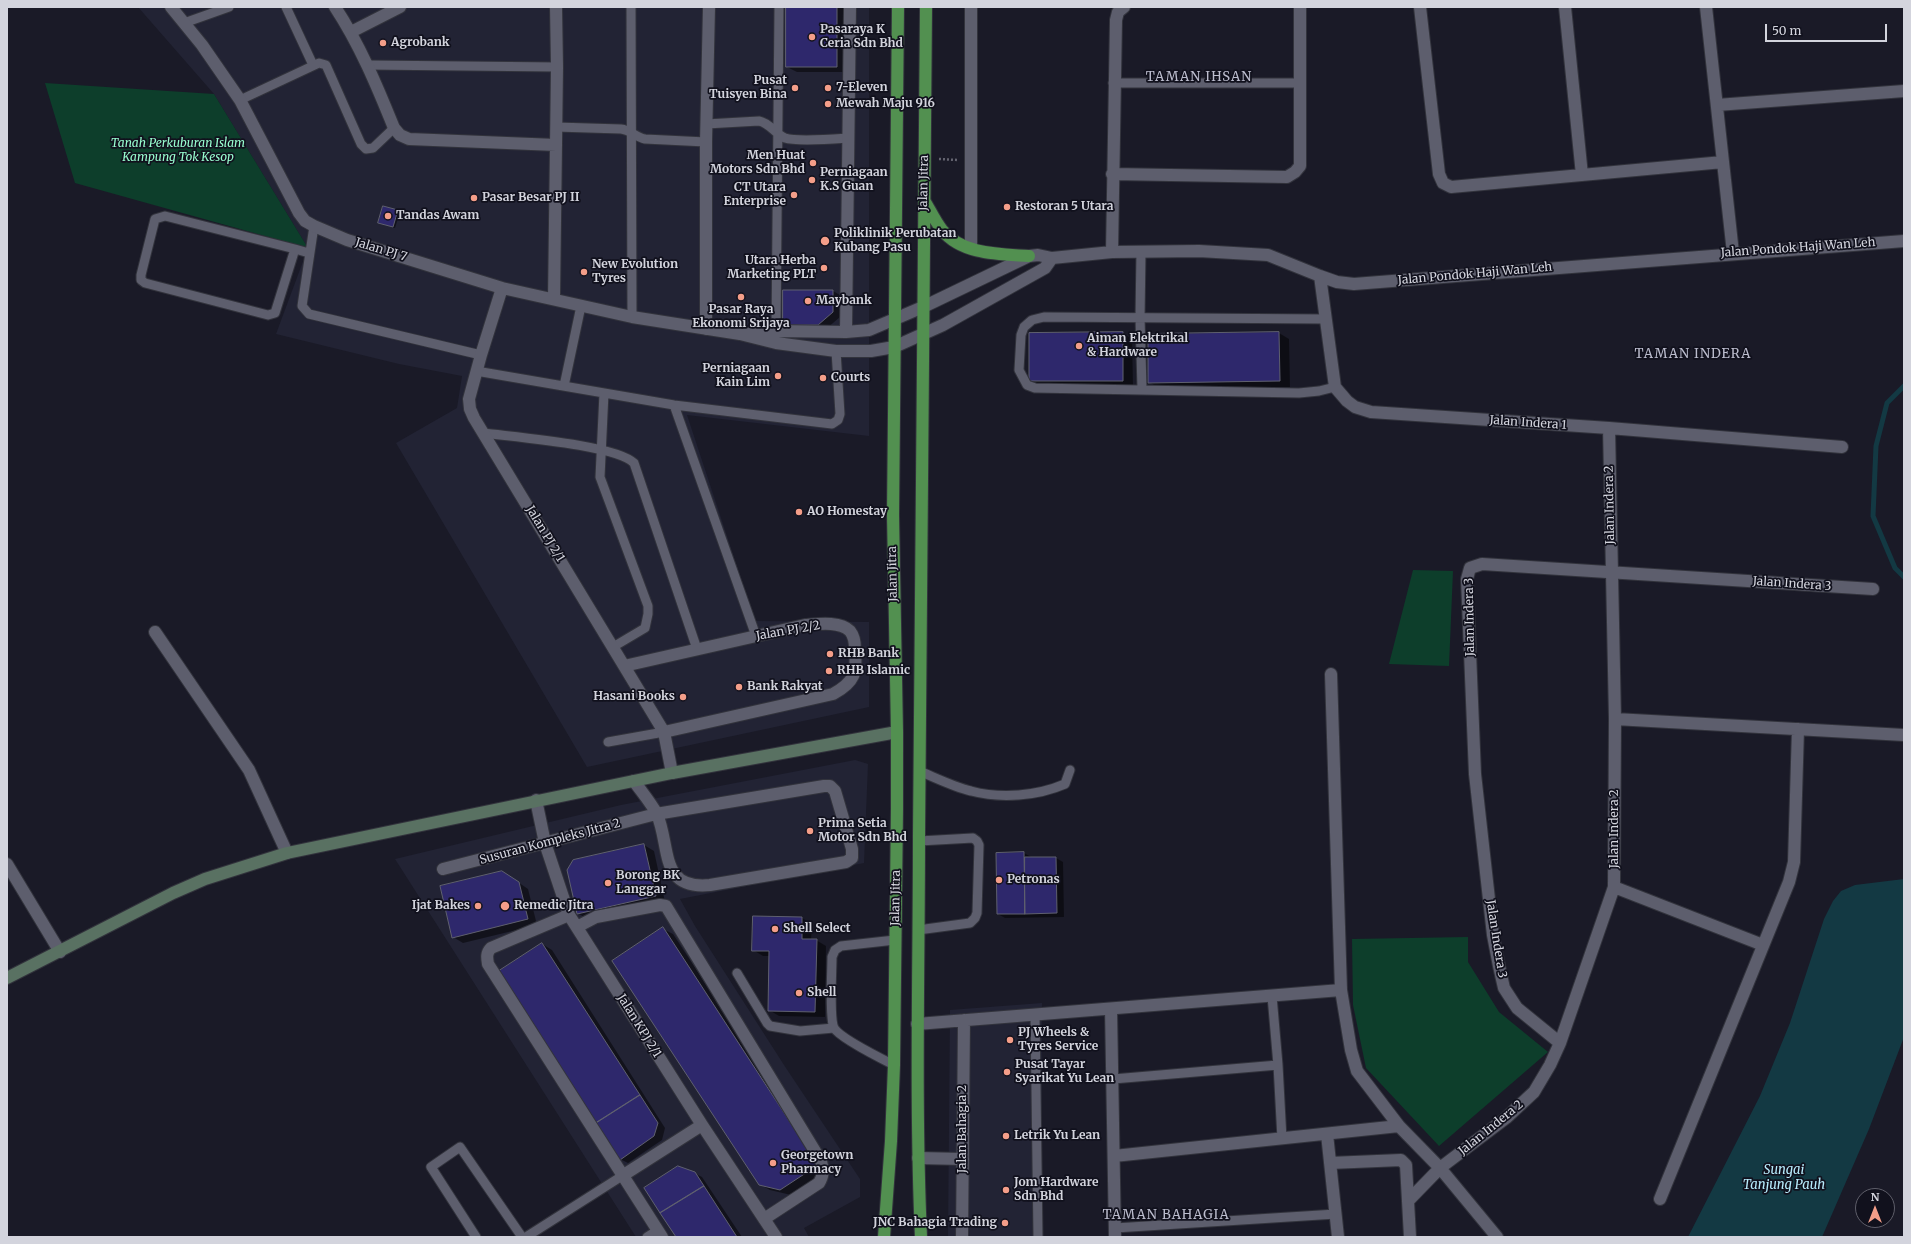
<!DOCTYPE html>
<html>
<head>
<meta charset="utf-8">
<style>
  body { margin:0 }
  #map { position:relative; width:1911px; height:1244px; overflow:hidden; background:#1a1a27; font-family:Merriweather,serif }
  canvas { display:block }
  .frame { position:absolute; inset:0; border:8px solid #d3d4dd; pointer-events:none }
  .north { position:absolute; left:1855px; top:1188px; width:40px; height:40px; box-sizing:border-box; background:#11111d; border:1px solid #5f5f6a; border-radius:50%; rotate:0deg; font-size:11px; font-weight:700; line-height:16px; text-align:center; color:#d3d4dd }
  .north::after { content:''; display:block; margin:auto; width:14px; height:18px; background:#f49e89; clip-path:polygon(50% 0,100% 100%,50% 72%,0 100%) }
  .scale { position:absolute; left:1765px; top:24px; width:122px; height:18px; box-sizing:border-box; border:2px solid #d3d4dd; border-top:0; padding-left:5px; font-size:12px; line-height:14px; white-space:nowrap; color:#d3d4dd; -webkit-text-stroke:3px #11111d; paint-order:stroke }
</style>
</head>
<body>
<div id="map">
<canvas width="1911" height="1244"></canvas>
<div class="frame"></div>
<div class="north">N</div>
<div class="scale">50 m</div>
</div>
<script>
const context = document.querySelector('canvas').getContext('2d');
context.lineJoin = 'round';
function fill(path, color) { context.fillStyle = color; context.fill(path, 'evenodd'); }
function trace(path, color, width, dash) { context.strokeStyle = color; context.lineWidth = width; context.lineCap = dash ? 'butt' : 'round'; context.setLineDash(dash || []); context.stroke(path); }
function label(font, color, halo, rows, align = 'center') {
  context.font = font + ' Merriweather,serif'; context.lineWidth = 3.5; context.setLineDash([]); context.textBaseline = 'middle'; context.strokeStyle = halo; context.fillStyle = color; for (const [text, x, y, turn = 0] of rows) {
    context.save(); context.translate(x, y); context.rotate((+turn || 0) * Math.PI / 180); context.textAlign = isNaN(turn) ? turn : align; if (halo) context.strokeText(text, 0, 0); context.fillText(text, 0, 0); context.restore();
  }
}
const built = new Path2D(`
  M138,7H869V436L687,415L755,621L869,622V707L587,767L396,443L457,408L462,376L399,364L276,334L308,248L214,94Z
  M855,760L868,764L864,863L680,899L695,926L784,1065L860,1179V1197L804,1228L809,1237H636L395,859L621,805Z
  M1042,1003L1041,1237H948L950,1010Z`);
const green = new Path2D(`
  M45,83L214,94L308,248L75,183Z
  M1413,570L1453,571L1449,666L1389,664Z
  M1468,937V962L1499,1012L1548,1052L1439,1146L1366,1068L1353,1005L1352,939Z`);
const water = new Path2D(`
  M1904,879V1037L1869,1129L1822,1237H1688L1760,1096L1790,1023L1824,919L1833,901L1841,891L1855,885Z`);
const shadow = new Path2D(`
  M787,7H847V72H797L787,67Z
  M384,207L400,212L395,228L381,223Z
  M833,291L840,295V317L826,329H791L784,325Z
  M1122,333L1132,339L1133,386L1040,387L1030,381Z
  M1279,333L1289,339L1290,387L1159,388L1149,382Z
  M644,845L654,851L665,902L588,919L577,913Z
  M1024,853L1031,857L1056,858L1063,862L1064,917L1005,918L998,914L997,854Z
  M512,878L528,889L537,925L463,943L453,937Z
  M802,918L812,924L811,940H816L826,946L825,1017L779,1016L769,1010L770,956H763L753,950Z
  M663,929L673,934L828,1171L791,1195L770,1190L759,1184Z
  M542,944L552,950L665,1128L662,1140L628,1163L620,1159Z
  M694,1173L702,1177L742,1237H677Z`);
const stream = new Path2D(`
  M1904,386L1887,403L1876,446L1873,516L1895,568L1904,577`);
const building = new Path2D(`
  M786,7H837V67H786Z
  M383,206L398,210L393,227L378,223Z
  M783,290H833V312L818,325H783Z
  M1123,332V381H1029V333Z
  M1279,332L1280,381L1148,383V334Z
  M644,844L656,896L577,914L567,870L573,860Z
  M1024,852L1025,914H997L996,853Z
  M1025,857H1056L1057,913L1025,914Z
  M502,871L519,882L528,919L452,938L440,886Z
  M753,916L802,917V939H817L815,1012L768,1011L769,951H752Z
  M663,927L818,1165L780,1190L759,1185L612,961Z
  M542,943L640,1095L596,1123L499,971Z
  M640,1095L658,1123L654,1136L620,1160L596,1123Z
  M678,1166L695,1172L704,1186L660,1213L644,1188Z
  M704,1186L737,1237H676L660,1213Z`);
const path = new Path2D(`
  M939,159L958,160`);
const service = new Path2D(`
  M286,7L313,65
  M631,7L632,317
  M184,23L229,7
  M368,65L557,67
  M1113,83H1299
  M240,100L319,63L326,65L361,144L366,149L373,148L394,128
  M706,124L759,121C770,123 775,134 785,138C797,142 834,139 849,138
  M556,127L621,129C630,130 636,137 645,139L706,142
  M314,226L302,306L309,314L481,355
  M295,249L275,313L268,315L145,283L141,280V275L155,219L165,216L295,249L309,253
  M1141,252L1140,318L1142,389
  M1325,319L1044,317L1032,320L1024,327L1021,335L1019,370L1027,385L1035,388L1299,393L1319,391L1335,387
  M776,331L779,7
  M476,371L674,405L832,424L838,420L840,414L836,351
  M564,386L581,306
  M604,393L600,477L648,606V614L645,628L613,647
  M674,405L756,636
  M484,433C514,437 616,445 634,463L697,649
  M608,742L664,732
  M919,771C936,778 954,787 971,791C1001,799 1037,796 1065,784L1070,770
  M918,930L970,923L975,918L977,913L979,845L977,841L973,838L919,841
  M737,973L767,1023L770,1026L800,1031L834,1028
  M1272,996L1278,1065L1282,1139
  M1035,1015L1038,1237
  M894,1065C882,1059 840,1038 834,1028C829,1018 832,971 832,957L835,950L841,946L895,940
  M1113,1079L1278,1065
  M1115,1228L1336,1214
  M476,1237L431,1167L460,1147L522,1237
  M526,1237L622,1176
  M647,1237L658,1230`);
const minor = new Path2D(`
  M171,7L202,45L240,100L299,213L305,221L314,226L347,240L502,288L632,317L740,334L776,343L836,351H871L894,347L943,325L1045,268L1052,258
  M335,7C360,45 377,86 394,128L400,135L409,139L556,145
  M1420,7L1439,174L1443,183L1451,187L1723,162
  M1565,7L1582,175
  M1706,7L1733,253
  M351,32L400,7
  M1717,105L1904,91
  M1112,174L1287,177L1295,172L1300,166V7
  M971,248V7
  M1112,252L1116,20L1118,12L1124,7
  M1320,276L1335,387L1347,401L1355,407L1371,412L1609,428L1842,447
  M502,288L481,355L469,399L470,409L474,418L664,732L672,773
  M554,299L557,67L556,7
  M706,329V142L709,7
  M846,332L850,7
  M740,334L776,331L846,332L869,330L923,307L1029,256L1038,255L1052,258L1112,252L1199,251L1268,255L1320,276L1337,282L1354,284L1904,241
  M155,632L249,770L287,853
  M624,666L805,625C818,624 840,621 850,631C854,636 855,643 855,649C857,673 855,682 833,694L664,732
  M1331,674L1341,990L1351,1050L1357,1071L1399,1126L1440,1168L1497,1237
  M1615,719L1904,735
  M536,800L545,843L569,915L702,1125L776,1237
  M7,864L60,952
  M443,869L656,814L824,786H830L835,791L852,849V858L846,862L710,885C659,890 671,848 657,814C651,803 641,791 634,781
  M1614,887L1763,945
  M569,915L491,948C486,953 487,958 488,964L662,1237
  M577,927L596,917L660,905L666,906L821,1161C823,1170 824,1175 819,1183L764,1219
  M1111,1009L1115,1237
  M917,1024L1341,990
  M1560,1043L1517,1008L1504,988L1499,966L1493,935L1475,774L1467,579L1470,568L1482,564L1873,589
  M1327,1134L1338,1237
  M1114,1156L1399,1126
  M918,1158L963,1159
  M1330,1163L1401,1160L1406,1165L1410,1237
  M622,1176L702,1125
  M1660,1199L1789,882L1794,862L1798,729
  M1408,1201L1440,1168L1506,1118L1534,1092L1550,1065L1560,1043L1614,887L1615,719L1609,428
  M962,1237L964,1020`);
const secondary = new Path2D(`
  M7,978L173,893L205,879L287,853L672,773L897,732`);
const trunk = new Path2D(`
  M924,200C930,210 935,221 942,230C962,255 1000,254 1029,256
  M884,1237L891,1141L894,1065L897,808V732L893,515L898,7
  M921,1237C915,1103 919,969 919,835C920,559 923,283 926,7`);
const markers = [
  [812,37,4,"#f49e89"],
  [383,43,4,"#f49e89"],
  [795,88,4,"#f49e89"],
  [828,88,4,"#f49e89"],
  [828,104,4,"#f49e89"],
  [813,163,4,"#f49e89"],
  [812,180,4,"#f49e89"],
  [794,195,4,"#f49e89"],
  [474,198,4,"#f49e89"],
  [1007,207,4,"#f49e89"],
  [388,216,4,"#f49e89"],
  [825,241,5,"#f49e89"],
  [824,268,4,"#f49e89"],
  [584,272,4,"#f49e89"],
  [741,297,4,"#f49e89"],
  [808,301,4,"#f49e89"],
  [1079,346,4,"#f49e89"],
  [778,376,4,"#f49e89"],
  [823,378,4,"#f49e89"],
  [799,512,4,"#f49e89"],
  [830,654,4,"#f49e89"],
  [829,671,4,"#f49e89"],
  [739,687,4,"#f49e89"],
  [683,697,4,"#f49e89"],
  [810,831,4,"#f49e89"],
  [999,880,4,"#f49e89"],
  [608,883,4,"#f49e89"],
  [478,906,4,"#f49e89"],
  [505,906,5,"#f49e89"],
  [775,929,4,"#f49e89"],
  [799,993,4,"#f49e89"],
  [1010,1040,4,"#f49e89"],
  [1007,1072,4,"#f49e89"],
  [1006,1136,4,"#f49e89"],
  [773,1163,4,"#f49e89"],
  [1006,1190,4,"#f49e89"],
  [1005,1223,4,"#f49e89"]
];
const poiNames = [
  ["Pasaraya K",820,30],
  ["Ceria Sdn Bhd",820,44],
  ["Agrobank",391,43],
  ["Pusat",787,81,"right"],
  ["Tuisyen Bina",787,95,"right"],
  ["7-Eleven",836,88],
  ["Mewah Maju 916",836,104],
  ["Men Huat",805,156,"right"],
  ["Motors Sdn Bhd",805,170,"right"],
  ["Perniagaan",820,173],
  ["K.S Guan",820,187],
  ["CT Utara",786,188,"right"],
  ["Enterprise",786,202,"right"],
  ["Pasar Besar PJ II",482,198],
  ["Restoran 5 Utara",1015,207],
  ["Tandas Awam",396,216],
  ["Poliklinik Perubatan",834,234],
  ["Kubang Pasu",834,248],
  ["Utara Herba",816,261,"right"],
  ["Marketing PLT",816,275,"right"],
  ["New Evolution",592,265],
  ["Tyres",592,279],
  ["Maybank",816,301],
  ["Pasar Raya",741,310,"center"],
  ["Ekonomi Srijaya",741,324,"center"],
  ["Aiman Elektrikal",1087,339],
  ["& Hardware",1087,353],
  ["Perniagaan",770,369,"right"],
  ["Kain Lim",770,383,"right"],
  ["Courts",831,378],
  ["AO Homestay",807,512],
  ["RHB Bank",838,654],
  ["RHB Islamic",837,671],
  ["Bank Rakyat",747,687],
  ["Hasani Books",675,697,"right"],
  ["Prima Setia",818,824],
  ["Motor Sdn Bhd",818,838],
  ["Borong BK",616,876],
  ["Langgar",616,890],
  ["Petronas",1007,880],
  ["Ijat Bakes",470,906,"right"],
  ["Remedic Jitra",514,906],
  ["Shell Select",783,929],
  ["Shell",807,993],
  ["PJ Wheels &",1018,1033],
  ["Tyres Service",1018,1047],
  ["Pusat Tayar",1015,1065],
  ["Syarikat Yu Lean",1015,1079],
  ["Letrik Yu Lean",1014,1136],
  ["Georgetown",781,1156],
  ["Pharmacy",781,1170],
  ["Jom Hardware",1014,1183],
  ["Sdn Bhd",1014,1197],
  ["JNC Bahagia Trading",997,1223,"right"]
];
const parkNames = [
  ["Tanah Perkuburan Islam",178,144],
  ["Kampung Tok Kesop",178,158]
];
const streetNames = [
  ["Jalan Jitra",924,183,-89],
  ["Jalan Pondok Haji Wan Leh",1798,248,-4],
  ["Jalan PJ 7",381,250,17],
  ["Jalan Pondok Haji Wan Leh",1475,274,-5],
  ["Jalan Indera 1",1528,423,4],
  ["Jalan Indera 2",1610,505,-91],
  ["Jalan PJ 2/1",545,534,59],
  ["Jalan Jitra",893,574,-91],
  ["Jalan Indera 3",1792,584,4],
  ["Jalan Indera 3",1470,617,-91],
  ["Jalan PJ 2/2",788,631,-10],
  ["Jalan Indera 2",1615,829,-90],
  ["Susuran Kompleks Jitra 2",550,842,-15],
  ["Jalan Jitra",896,898,-89],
  ["Jalan Indera 3",1496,939,81],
  ["Jalan KPJ 2/1",639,1026,58],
  ["Jalan Indera 2",1491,1128,-39],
  ["Jalan Bahagia 2",963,1129,-90]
];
const neighbourhoodNames = [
  ["TAMAN IHSAN",1199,77],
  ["TAMAN INDERA",1693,354],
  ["TAMAN BAHAGIA",1166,1215]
];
const waterNames = [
  ["Sungai",1784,1170],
  ["Tanjung Pauh",1784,1185]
];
fill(built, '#222334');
fill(green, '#0d3e2b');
fill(water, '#133943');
fill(shadow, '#0007');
trace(stream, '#133943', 5);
fill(building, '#2e286c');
trace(building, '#5f606f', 1);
trace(service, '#32333c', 11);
trace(minor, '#32333c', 14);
trace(secondary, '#32333c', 14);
trace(trunk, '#32333c', 14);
trace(path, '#646470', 2.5, [2, 2]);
trace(service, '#5d5e6d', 9);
trace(minor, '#5d5e6d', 12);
trace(secondary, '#597162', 12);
trace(trunk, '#529050', 12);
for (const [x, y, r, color] of markers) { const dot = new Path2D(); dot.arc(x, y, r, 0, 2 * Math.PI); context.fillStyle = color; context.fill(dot); trace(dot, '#11111d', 1.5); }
label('bold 12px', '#d3d4dd', '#11111d', poiNames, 'left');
label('italic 12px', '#97fdcf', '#11111d', parkNames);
label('12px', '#d3d4dd', '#11111d', streetNames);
context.letterSpacing = '1px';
label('13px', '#bcbdce', '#11111d', neighbourhoodNames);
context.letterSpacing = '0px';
label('italic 13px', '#b7ebfc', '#11111d', waterNames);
</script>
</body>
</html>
